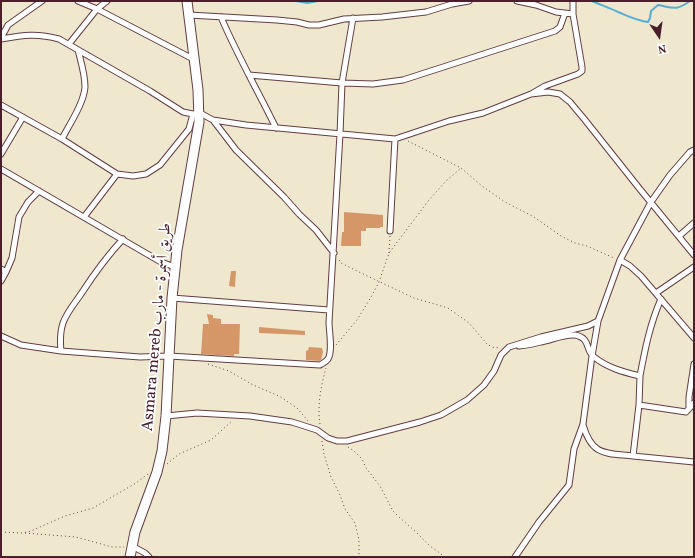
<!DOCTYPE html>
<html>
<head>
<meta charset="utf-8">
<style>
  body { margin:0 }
  #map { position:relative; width:695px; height:558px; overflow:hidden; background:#efe8ce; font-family:Vollkorn,serif }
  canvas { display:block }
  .frame { position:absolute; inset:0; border:2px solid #4a1f2b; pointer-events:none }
  .north { position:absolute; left:639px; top:16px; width:40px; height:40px; -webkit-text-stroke:3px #fff; paint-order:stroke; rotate:167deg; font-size:11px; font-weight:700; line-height:16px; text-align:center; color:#4a1f2b }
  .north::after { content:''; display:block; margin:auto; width:14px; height:18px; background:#4a1f2b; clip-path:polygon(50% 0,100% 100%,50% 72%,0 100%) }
</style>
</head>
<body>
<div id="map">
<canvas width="695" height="558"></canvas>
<div class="frame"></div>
<div class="north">N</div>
</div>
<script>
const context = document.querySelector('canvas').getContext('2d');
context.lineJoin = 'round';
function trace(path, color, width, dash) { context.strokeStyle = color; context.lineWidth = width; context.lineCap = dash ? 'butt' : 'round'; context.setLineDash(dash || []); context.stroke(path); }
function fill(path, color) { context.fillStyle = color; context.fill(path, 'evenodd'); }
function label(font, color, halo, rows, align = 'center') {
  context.font = font + ' Vollkorn,Amiri,serif'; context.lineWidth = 3.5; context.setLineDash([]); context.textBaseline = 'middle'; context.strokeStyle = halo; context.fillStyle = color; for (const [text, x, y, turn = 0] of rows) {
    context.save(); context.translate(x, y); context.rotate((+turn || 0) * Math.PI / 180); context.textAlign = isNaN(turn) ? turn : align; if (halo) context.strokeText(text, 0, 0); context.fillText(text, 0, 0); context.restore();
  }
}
const stream = new Path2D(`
  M296,1L307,3L318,1
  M592,1C601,5 610,8 618,12C630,17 635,20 648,22L650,18L651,11L658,5C674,8 676,11 690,1`);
const building = new Path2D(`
  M344,212L383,215V227H380V228H366V231H361V246H341L342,232H344Z
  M231,271H236L235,287L229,286Z
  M207,314L213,315V318L221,319V324H240L239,354H234V356L201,354L203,324H209Z
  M259,327L305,331V335L259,333Z
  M309,347L322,348L323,352L321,360L319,361L306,360V351L308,350Z`);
const path = new Path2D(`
  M408,141L461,168L482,186L505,202L534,217L561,236L575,243L587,246L614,258
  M389,253L390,236
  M339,260L341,263L359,272L414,298L448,308L469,323L487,344L492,347L499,348
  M336,345L357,320L371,297L379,282L389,253L429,200L446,181L461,168
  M208,364L229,371L253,385L279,396L297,408L308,421
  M320,424C317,406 321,386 326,368
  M322,441L324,454L331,477L340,495L345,509L355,523L359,540V557
  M348,447L354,451L362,459L366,468L380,486L393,511L399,517L416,532L430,546L445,557
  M167,464L179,454L211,440L232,421
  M1,532L22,533L31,531L65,516L93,508L136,483L148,474
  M25,533L76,537L112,547H124`);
const minor = new Path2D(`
  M78,1L97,9L107,1
  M517,1L536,5L556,12L573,14
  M189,15L277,20L297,22L309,25H319L344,19L382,17L426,12L452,4L469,1
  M221,17C237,55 258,91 276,128
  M1,38L8,25L42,1
  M1,39C24,35 37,33 59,39L150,91L183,112L193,114L200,113L213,120L246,125L395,139L449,121L483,113L531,94L548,92L560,94L570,102L585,120L639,188L694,255
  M69,44L97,9L195,60
  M249,75L342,83L373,84L403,80L555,31L560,27L565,13
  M533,93L545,86L578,74L582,71V67L573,14V1
  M1,105L62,139L117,174L84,217
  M213,120L236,150L284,197L299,214L316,230L334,253
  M62,139C69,125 84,103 85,87C85,74 81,62 78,50
  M1,154L23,117
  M1,169L142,251L161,262L175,267
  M117,174L133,176L146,174L160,165L189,129L193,114
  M390,231L395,139
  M679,236L694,223
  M620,260L630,266L641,276L694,338
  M1,269L6,272L1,281
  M6,272L12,258L19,217L28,202L39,191
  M656,293L694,267
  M172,298L329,310
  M1,336L21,345L61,351L140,357L169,356L320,365C323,363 326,362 328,359C333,351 329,331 329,322L340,134L342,83L353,18
  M519,346C527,345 534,344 541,342C552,340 564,334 575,335C591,338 585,350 594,357C608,368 623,372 640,376L639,405L686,412L694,403
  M61,351C60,341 60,332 63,323C67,312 75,303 81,294C94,274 107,256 123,239
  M640,376C645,349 650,324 661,299
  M689,408V397L694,364
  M166,416L197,413L250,416L292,422L317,430L328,438L337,441H347L420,422L441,415L467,400L484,385L494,371L501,355L509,347L541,337L588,326L598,321L620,260L651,202L670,175L690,152L694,150
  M583,425C592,456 605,453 633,456L639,405
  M633,456L694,462
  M132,546L145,553L149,557
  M515,557L539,522L569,485L574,449L583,424L592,356L598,321`);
const trunk = new Path2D(`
  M130,557L135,532L157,472L162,451L166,416L172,298L177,250L199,122L198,90L187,1`);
const streetNames = [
  ["Asmara mereb طريق أسمرة - مارب",158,327,-85]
];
trace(stream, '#56aed3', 2);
fill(building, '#d69768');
trace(minor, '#633d43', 7);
trace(trunk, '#633d43', 11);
trace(path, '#633d43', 1, [1, 3]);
trace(minor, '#fff', 5);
trace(trunk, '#fff', 9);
label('16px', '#4a1f2b', '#fff', streetNames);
</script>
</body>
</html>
